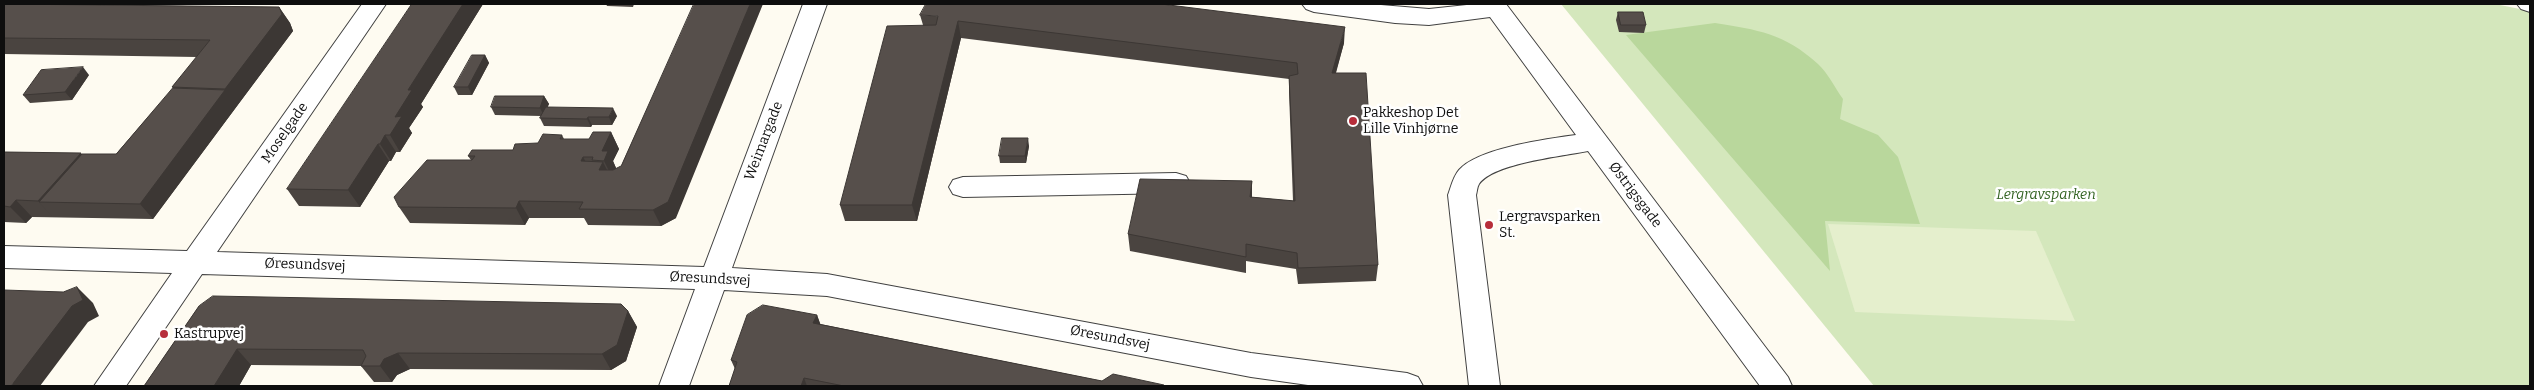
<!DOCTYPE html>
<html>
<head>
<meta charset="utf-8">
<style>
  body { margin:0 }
  #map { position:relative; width:2534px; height:390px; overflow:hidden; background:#fefbf1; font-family:Bitter,serif }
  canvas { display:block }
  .frame { position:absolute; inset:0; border:5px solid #0e0e0e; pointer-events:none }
</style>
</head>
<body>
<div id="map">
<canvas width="2534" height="390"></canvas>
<div class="frame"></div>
</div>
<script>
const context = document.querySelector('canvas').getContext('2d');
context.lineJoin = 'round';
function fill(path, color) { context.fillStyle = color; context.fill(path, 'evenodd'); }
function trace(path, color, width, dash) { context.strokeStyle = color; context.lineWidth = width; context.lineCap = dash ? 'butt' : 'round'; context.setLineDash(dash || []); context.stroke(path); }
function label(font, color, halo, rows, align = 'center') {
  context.font = font + ' Bitter,serif'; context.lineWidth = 5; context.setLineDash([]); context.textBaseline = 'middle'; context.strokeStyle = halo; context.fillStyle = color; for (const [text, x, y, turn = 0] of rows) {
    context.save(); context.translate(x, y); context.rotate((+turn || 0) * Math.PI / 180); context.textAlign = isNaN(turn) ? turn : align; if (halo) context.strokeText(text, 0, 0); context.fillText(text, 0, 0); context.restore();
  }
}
const green = new Path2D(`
  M1561,4H2495L2530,11V386H1874Z`);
const forest = new Path2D(`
  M1715,23C1758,30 1784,33 1818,64C1828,73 1835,88 1843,99L1840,119L1878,135L1898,157L1920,224L1825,221L1830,271L1626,35Z`);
const pitch = new Path2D(`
  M1828,224L2036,231L2075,321L1855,312Z`);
const minor = new Path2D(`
  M362,4H386L217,252L704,267L803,4H827L732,268L827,274L1251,353L1407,373L1418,377L1423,386H1315L1251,377L827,296L724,290L689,386H659L695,289L202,274L126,386H94L172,273L4,268V246L187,251Z
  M1302,4H1369L1429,9L1476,4H1506L1788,377L1792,386H1760L1588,151C1564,156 1493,163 1479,184C1477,187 1477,192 1476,195L1500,386H1469L1448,195C1451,187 1453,177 1459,170C1478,148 1547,139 1576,135L1490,17L1429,25L1395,23L1314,12L1306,9Z
  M2517,4H2530V12L2521,9Z
  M1176,173L1186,176L1190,183L1186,190L1176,193L963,197L953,194L949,187L953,180L963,177Z`);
const wall = new Path2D(`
  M4,4L279,7L290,23L293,31L237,106L153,219L32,217L26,223L4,222V152L82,154H116L173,88L172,87L197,57L4,54Z
  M412,4H483L421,104L423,107L409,128L412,133L400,152H396L391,161H389L360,207L299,206L287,189Z
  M606,4H634L633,7L607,6Z
  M1618,12L1646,25L1644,33L1619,32L1616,20Z
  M920,15L1344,43L1336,73L1378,265L1376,281L1298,284L1296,269L1246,261V273L1130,251L1128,234L1252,181V197L1293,201L1289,92V79L961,38L917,221H845L840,205L923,25Z
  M485,55L489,63L472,95H458L454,87Z
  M89,75L72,100L30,103L23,95Z
  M544,96L549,104L547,107L617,116L612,125H592L591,127L544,126L540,118L541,116L495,115L491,107Z
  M611,132L619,149L613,161L616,168L676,218L661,226L588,225L584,218H529L525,225L410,223L399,207L471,160L468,156L513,150L538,143L562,135L564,139H589Z
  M1029,146L1026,163H1000L999,156Z
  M199,306L628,311L637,327L626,361L611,370L410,369L397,375L392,382H374L361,366L251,365L239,386H144Z
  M817,315L820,324L1102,381L1165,386H729L735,369L731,360Z`);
const shadedWall = new Path2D(`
  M463,4H483L421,104L423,107L409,128L412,133L400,152L390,135L395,117L408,90Z
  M750,4H763L676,218L661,226L653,210Z
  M279,7L290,23L293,31L237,106L153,219L140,204L225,90V89Z
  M958,21L961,38L917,221L912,205Z
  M1345,27L1344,43L1331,89L1332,73Z
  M485,55L489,63L472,95L468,87Z
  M83,67L89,75L72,100L65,92Z
  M544,96L549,104L544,116L540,108Z
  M613,108L617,116L612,125L609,117Z
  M588,117L592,125L591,127L587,119Z
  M611,132L619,149L613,161L616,168L612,177L604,161L602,151Z
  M385,135L396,152L391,161L380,144Z
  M1028,138L1029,146L1026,163L1025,156Z
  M378,144L389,161L360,207L348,190Z
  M81,153L96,169L39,202L53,217L38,201Z
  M583,157L592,173L581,161Z
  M603,162L611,178L599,170Z
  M1252,181V197H1250Z
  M16,200L32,217L26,223L10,207Z
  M519,201L529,218L525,225L516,208Z
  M77,287L93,303L99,316L88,322L40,386H11Z
  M628,311L637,327L626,361L611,370L602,354Z
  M817,315L823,331L813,323Z
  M237,349L251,365L239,386H214Z
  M398,353L410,369L397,375L392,382L380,366L384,359Z
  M804,378L807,386H801Z`);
const building = new Path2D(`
  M4,4L279,7L282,14L225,89L172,87L210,40L4,38Z
  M412,4H463L408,90H412L395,117L402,116L390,135H385L380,144H378L348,190L287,189Z
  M694,4H750L668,202L653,210L579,209L583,202L519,201L516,208L399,207L394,197L427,160H472L475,156H468L472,150H513L515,144L538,143L543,134L562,135L560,139H589L593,132H611L602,151H608L604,161L592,160L593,157H583L581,161L603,162L599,170H613L621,166Z
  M926,4H1161L1345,27L1332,73H1366L1378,265L1298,268L1297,253L1246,244V257L1128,234L1140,179L1252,181L1250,197L1295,201L1289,76L1298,74L1297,63L958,21L912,205H840L887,26L936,25L938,16L920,15Z
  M1618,12H1643L1646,25H1621Z
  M472,55H485L468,87H454Z
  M83,67L65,92L23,95L41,70Z
  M173,88L225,90L140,204L39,202L82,154H116Z
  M495,96H544L540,108L491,107Z
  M546,107L613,108L609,117H588L587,119L540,118Z
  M1002,138H1028L1025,156H999Z
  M4,152L81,153L38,201L16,200L10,207L4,206Z
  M77,287L83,300L72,306L11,386H4V290L63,292Z
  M213,296L621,304L628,311L617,345L602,354L398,353L384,359L380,366H361L366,356L363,350L237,349L214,386H144L199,306Z
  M763,305L817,315L813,323L1102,381L1113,374L1164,385L1165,386H844L804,378L801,386H729L737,362L731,360L747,315Z`);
const markers = [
  [1353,121,5,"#b72e3b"],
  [1489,225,5,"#b72e3b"],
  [164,334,5,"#b72e3b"]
];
const poiNames = [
  ["Pakkeshop Det",1363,113],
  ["Lille Vinhjørne",1363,129],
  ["Lergravsparken",1499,217],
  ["St.",1499,233],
  ["Kastrupvej",174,334]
];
const streetNames = [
  ["Moselgade",285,133,-55],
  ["Weimargade",764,141,-69],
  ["Østrigsgade",1635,195,53],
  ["Øresundsvej",305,265,2],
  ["Øresundsvej",710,279,3],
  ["Øresundsvej",1110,338,11]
];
const parkNames = [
  ["Lergravsparken",2046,195]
];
fill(green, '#d4e7bc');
fill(forest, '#b9d79c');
fill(pitch, '#e5efcd');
trace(minor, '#414141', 2);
fill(minor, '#fff');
fill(wall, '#4a4440');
fill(shadedWall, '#3c3734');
fill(building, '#564f4b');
trace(building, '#3c3734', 1);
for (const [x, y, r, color] of markers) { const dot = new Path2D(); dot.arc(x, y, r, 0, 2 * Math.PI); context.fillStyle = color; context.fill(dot); trace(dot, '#fff', 2); }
label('14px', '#0e0e0e', '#fff', poiNames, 'left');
label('14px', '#0e0e0e', '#fff', streetNames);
label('italic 14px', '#336322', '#fff', parkNames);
</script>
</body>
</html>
